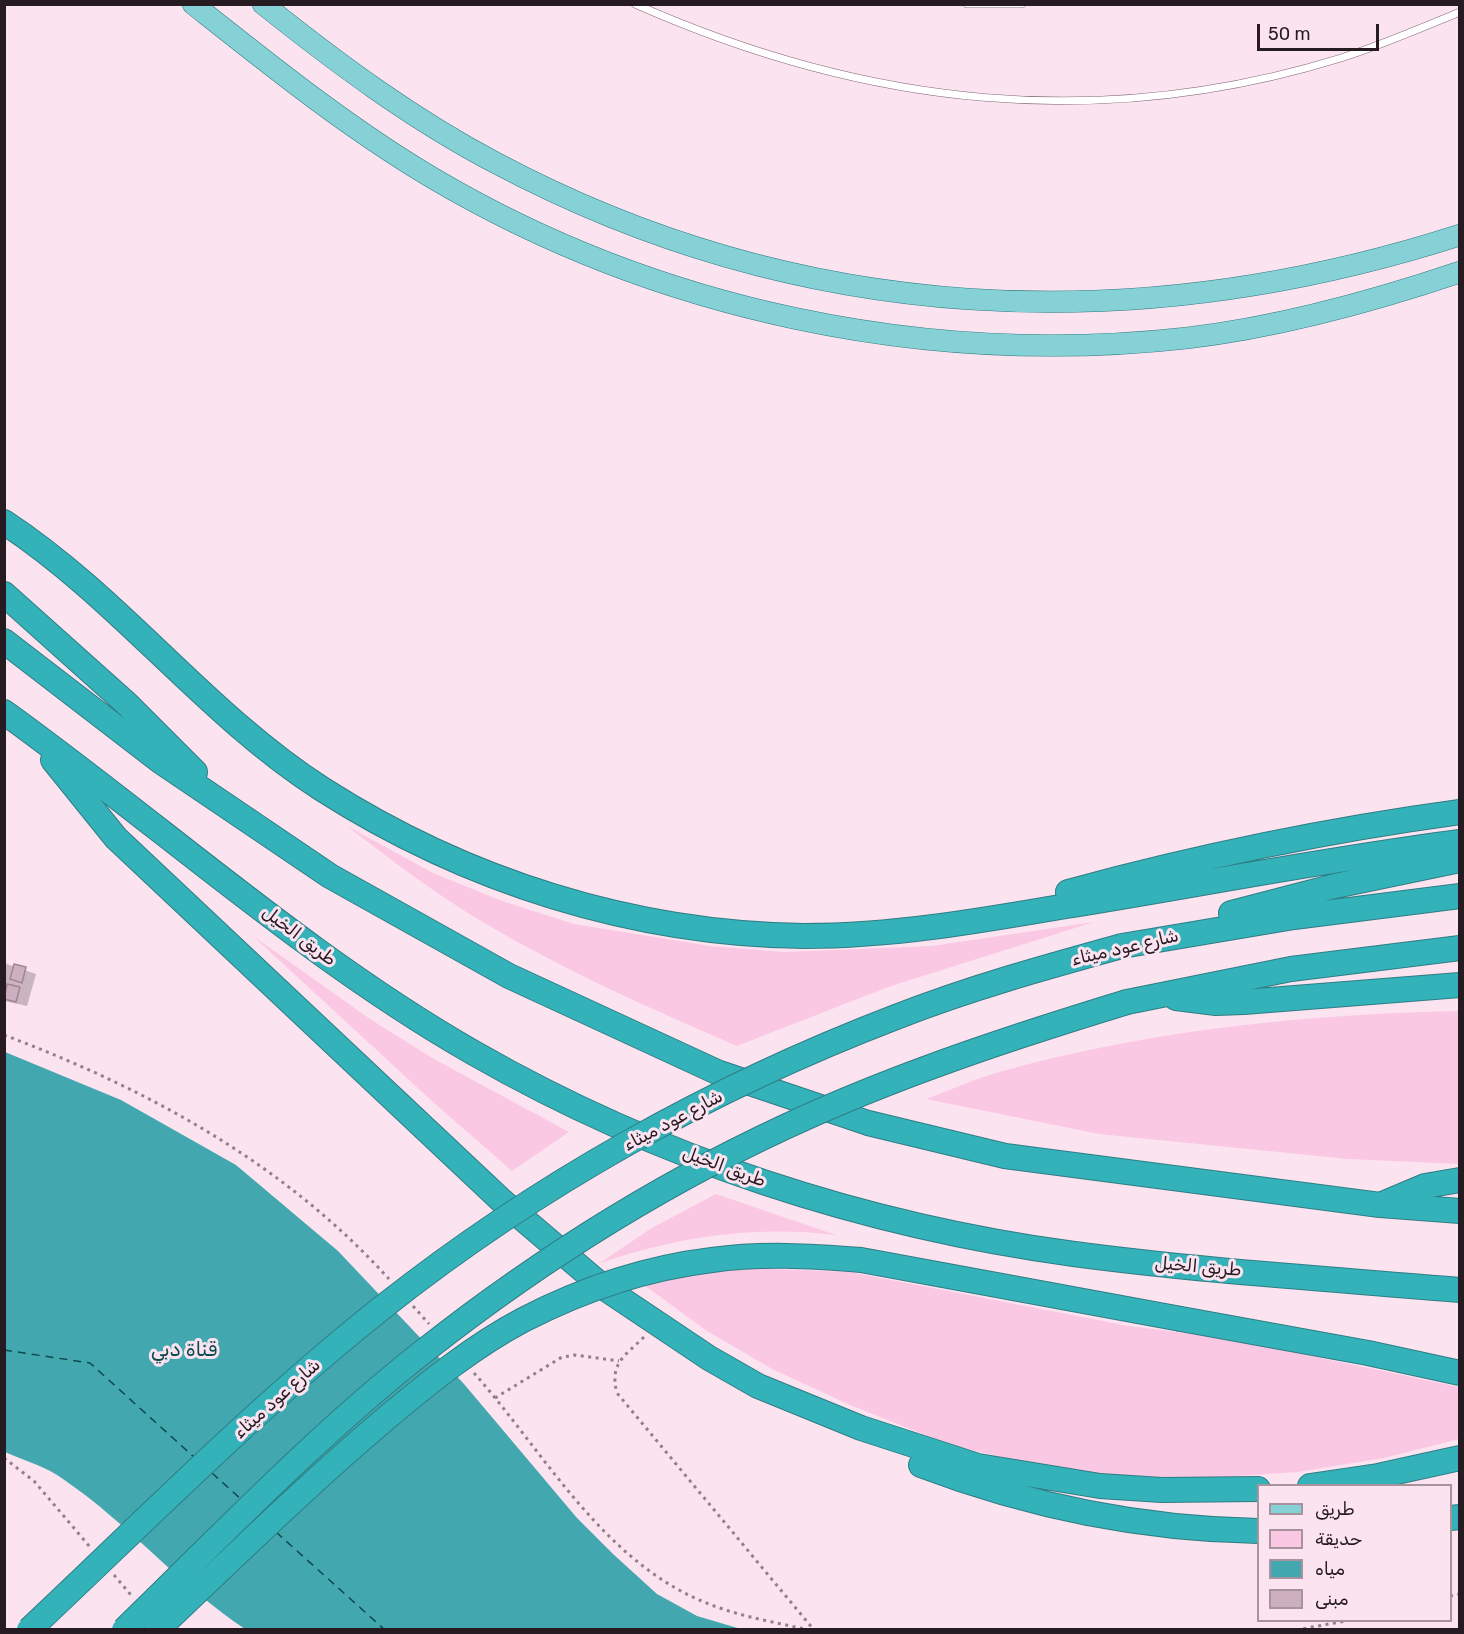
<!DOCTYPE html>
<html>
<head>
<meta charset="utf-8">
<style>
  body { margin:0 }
  #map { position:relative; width:1464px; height:1634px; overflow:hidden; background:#fce3f0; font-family:Rubik,"Noto Naskh Arabic",sans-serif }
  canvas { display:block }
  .frame { position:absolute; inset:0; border:6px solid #261b21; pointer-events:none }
  .legend { position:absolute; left:1257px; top:1484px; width:195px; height:138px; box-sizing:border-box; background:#fce3f0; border:2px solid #a6939d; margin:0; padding:8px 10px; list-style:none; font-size:18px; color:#261b21 }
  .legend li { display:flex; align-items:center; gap:12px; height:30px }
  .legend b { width:30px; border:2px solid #a6939d }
  .scale { position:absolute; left:1257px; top:24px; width:122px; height:27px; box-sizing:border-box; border:3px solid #261b21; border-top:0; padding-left:8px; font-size:18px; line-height:21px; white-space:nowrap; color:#261b21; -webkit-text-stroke:4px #fce3f0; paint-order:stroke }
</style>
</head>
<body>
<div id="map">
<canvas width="1464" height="1634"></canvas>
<div class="frame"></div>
<ul class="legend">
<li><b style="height:8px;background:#85d1d5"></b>طريق</li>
<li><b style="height:16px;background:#fbc8e4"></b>حديقة</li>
<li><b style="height:16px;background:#42a7ae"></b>مياه</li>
<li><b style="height:16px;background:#cdb0bf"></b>مبنى</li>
</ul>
<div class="scale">50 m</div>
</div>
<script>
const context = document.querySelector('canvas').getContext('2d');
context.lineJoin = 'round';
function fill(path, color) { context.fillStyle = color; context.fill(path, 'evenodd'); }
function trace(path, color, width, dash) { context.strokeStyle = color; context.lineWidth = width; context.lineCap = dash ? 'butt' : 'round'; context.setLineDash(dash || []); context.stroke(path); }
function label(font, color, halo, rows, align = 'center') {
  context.font = font + ' Rubik,"Noto Naskh Arabic",sans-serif'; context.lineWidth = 6; context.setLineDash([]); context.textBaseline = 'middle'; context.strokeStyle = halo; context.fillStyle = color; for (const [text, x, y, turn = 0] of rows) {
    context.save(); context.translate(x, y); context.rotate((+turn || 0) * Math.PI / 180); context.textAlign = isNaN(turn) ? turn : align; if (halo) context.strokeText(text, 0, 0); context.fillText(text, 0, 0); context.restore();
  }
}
const green = new Path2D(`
  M347,826L433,873L502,901L574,924L710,946L784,952L932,946L1094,922L888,987L737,1046C649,1008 563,970 481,921C434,893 390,859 347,826Z
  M253,936L370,1019L434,1059L569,1132L512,1171L434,1103Z
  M1459,1011V1164L1348,1159L1099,1134L926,1099C951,1090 977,1078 1003,1071C1151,1030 1307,1014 1459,1011Z
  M716,1194L836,1235C755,1225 676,1237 600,1263L650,1229Z
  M748,1268L850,1272L1129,1326L1225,1338L1459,1387V1439L1384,1458L1298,1472L1207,1478L1111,1477L1024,1462L953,1446L850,1405L772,1369L707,1331L644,1285L695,1275Z`);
const water = new Path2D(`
  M5,1052L121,1100L236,1165L338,1251L464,1384L577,1518L613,1554L657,1594L697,1616L741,1629H245C180,1586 129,1524 63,1479C47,1467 23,1460 5,1452Z`);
const shadow = new Path2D(`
  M4,963L36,974L27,1006L4,1001Z`);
const ferry = new Path2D(`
  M4,1350L90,1363L195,1458
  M212,1473L242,1500
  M276,1532L385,1630`);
const building = new Path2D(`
  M14,964L26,967L22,983L10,979Z
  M7,984L20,987L16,1002L4,999Z`);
const path = new Path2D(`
  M4,1035C148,1089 285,1164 389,1279
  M413,1306L429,1324
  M644,1337C625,1356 609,1363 617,1393L814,1630
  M474,1373C544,1452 602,1560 704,1602C737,1616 774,1622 809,1630
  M495,1398L562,1357L575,1355L619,1361
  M4,1458L34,1481L90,1547
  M114,1575L131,1595
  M1450,1596L1460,1594
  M1296,1630L1351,1620`);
const lane = new Path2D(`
  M635,4C865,106 1099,133 1341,58C1382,45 1421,28 1460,12
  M967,4H1022`);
const primary = new Path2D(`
  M193,4C270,65 347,127 431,177C657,311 927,367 1187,338C1280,327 1371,302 1460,272
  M263,4C337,63 412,119 496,163C801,325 1133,340 1460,235`);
const highway = new Path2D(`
  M4,522C121,599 204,713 322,789C466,881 633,934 804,936C892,936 979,921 1066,906C1197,885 1327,859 1460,842
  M4,594L127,704L195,772
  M4,641L160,761L330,876L509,976L717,1072L868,1123L1005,1156L1380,1205L1460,1211
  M4,712C161,825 306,957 474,1053C657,1158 865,1226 1074,1254C1202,1271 1331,1279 1460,1290
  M53,760L116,838L502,1201L603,1287L709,1358L758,1386L861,1428L978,1466L1100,1486L1162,1490L1258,1489
  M1068,892C1197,857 1327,830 1460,812
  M1231,913L1335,886L1460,860
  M1122,946L1294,917L1460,896
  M1176,998L1216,1003L1244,1002L1460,985
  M1127,1002L1291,969L1460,948
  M1380,1205L1425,1186L1460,1180
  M1181,1319L1368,1353L1460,1373
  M921,1465C1029,1506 1144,1529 1258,1531
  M1310,1486L1378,1476L1460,1458
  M1450,1518L1460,1517`);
const highwayBridge = new Path2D(`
  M29,1630C145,1521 258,1406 383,1307C537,1185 713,1087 896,1017C970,988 1046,967 1122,946
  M124,1630C222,1535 317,1435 424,1351C542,1258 672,1177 809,1116C912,1070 1019,1035 1127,1002
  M157,1630C234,1557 309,1483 390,1415C432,1380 474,1346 523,1320C581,1290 646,1268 712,1260C761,1253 811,1256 861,1260L1181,1319`);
const streetNames = [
  ["طريق الخيل",299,936,37],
  ["شارع عود ميثاء",1125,948,-13],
  ["شارع عود ميثاء",673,1121,-28],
  ["طريق الخيل",724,1167,20],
  ["طريق الخيل",1198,1267,5],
  ["شارع عود ميثاء",277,1399,-42]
];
const waterNames = [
  ["قناة دبي",184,1350]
];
fill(green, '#fbc8e4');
fill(water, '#42a7ae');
fill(shadow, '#0003');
trace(ferry, '#0d4a4e', 1.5, [8, 6]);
fill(building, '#cdb0bf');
trace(building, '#a18594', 1.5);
trace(lane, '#836977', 8);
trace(primary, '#2f7d84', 22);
trace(highway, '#2f7d84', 26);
trace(path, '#92808a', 3, [3, 4.5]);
trace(lane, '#fff', 7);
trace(primary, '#85d1d5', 21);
trace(highway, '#34b2b9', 24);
trace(highwayBridge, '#2f7d84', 26, []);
trace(highwayBridge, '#34b2b9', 24);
label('18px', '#261b21', '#fce3f0', streetNames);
label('italic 20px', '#0d4a4e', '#fce3f0', waterNames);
</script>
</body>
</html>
